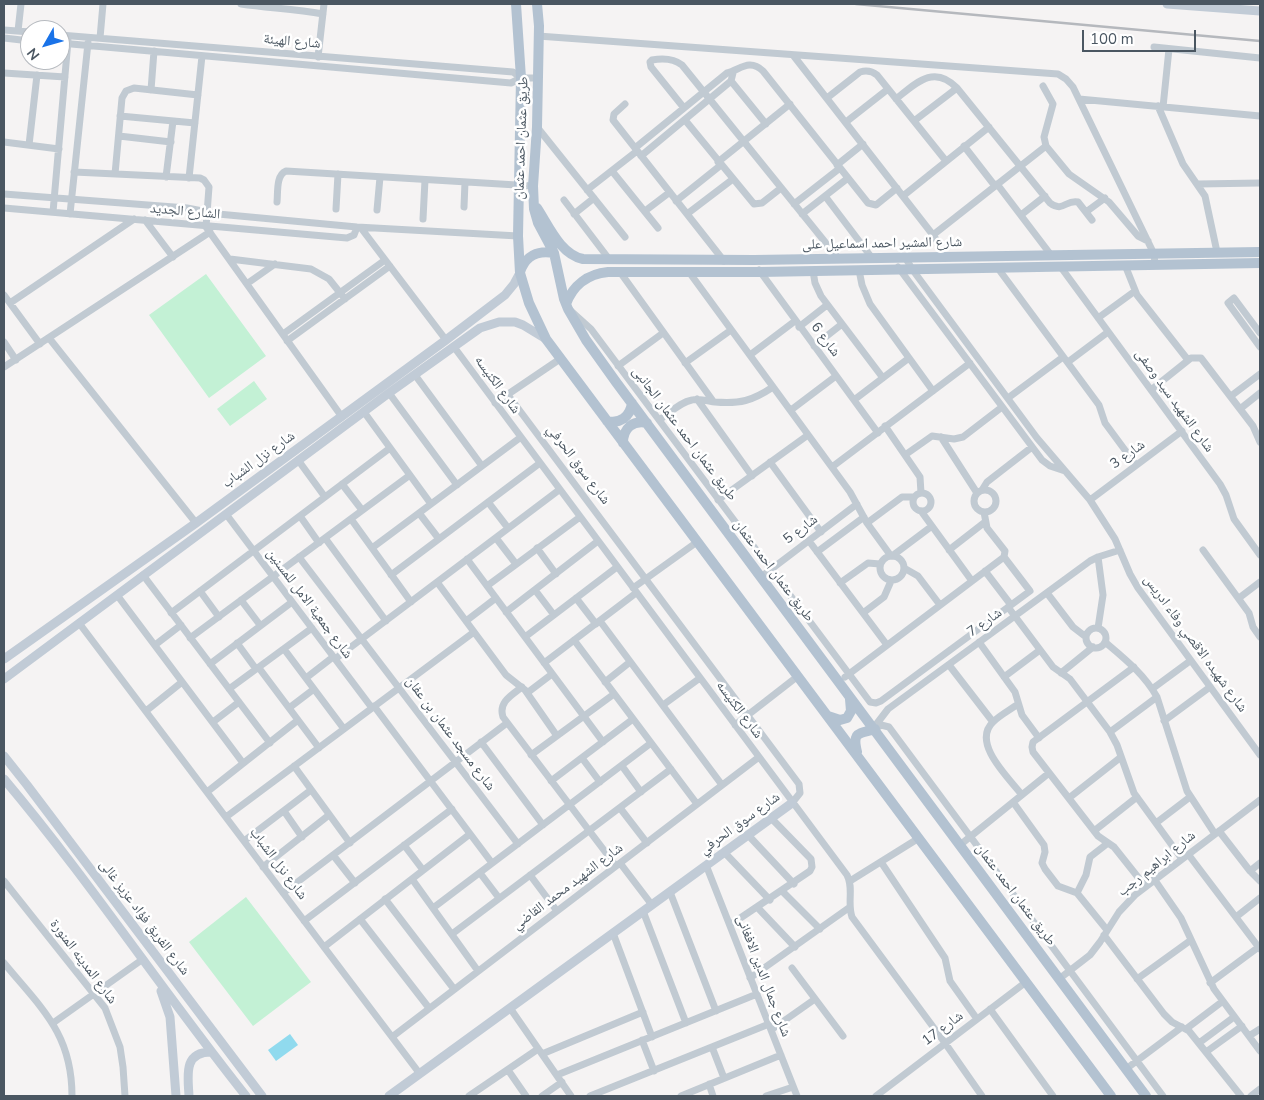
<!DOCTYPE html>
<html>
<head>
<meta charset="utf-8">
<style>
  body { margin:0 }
  #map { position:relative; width:1264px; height:1100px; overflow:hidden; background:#f5f3f3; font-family:"Nunito Sans",sans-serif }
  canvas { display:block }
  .frame { position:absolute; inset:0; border:5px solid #4a5661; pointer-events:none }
  .north { position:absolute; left:20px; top:20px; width:50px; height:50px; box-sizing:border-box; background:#fff; border:1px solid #b7bbc0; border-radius:50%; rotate:232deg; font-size:14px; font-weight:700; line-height:20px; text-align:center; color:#4a5661 }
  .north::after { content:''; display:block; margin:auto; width:18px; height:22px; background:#1a73e8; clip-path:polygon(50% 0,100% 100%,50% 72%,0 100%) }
  .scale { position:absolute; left:1082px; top:30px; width:114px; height:22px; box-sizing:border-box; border:2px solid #4a5661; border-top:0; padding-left:6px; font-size:15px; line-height:18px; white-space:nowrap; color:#4a5661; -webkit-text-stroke:4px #fff; paint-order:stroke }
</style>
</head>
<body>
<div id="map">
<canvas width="1264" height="1100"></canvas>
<div class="frame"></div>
<div class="north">N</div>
<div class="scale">100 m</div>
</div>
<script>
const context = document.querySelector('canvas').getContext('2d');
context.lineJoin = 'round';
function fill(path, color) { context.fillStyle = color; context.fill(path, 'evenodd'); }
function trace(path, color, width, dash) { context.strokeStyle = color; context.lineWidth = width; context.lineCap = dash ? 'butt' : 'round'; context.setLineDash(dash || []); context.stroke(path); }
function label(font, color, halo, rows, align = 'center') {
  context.font = font + ' "Nunito Sans","Noto Naskh Arabic",sans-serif'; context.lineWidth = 5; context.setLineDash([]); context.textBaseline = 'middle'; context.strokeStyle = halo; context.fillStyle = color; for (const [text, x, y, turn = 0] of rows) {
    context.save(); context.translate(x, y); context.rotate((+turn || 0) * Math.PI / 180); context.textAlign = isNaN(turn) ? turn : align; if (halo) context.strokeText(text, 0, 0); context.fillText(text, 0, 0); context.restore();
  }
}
const green = new Path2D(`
  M206,274L266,356L209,398L149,315Z
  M254,381L267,399L230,426L217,409Z
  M246,897L311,982L253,1026L189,942Z`);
const water = new Path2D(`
  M290,1034L298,1045L276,1061L268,1050Z`);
const street = new Path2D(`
  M241,4C269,8 295,9 323,14
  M4,30L30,32
  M18,31L21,4
  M60,35L513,72L521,78H537
  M538,36L1058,74L1066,79L1073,87L1154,254L1155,264
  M4,38L30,41
  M100,38L103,4
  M60,43L511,83L521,78
  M1154,47L1260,58
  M793,55L933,235L940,245L943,257
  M318,57L324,4
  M4,73L65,77
  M731,81L766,124
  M1043,86L1053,104L1044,137L1046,146L1069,174L1109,202L1138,236L1148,241
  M151,90L154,51
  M827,98L860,72C867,70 872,71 877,75L946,161
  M896,99C916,83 934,64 957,88L1050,203C1063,213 1066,199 1078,202L1092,220
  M1079,99L1260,116
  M625,104L614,114L613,120L724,261
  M1158,106L1183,164L1205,196L1217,252
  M1163,107L1169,49
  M684,108L651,67L650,62L652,60C663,58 673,58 682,65L838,258
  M120,116L195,123
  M685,120L754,204L762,203L781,188
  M914,121L957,88
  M846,122L888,89
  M537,127L625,237
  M119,136L171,142
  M4,142L59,149
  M29,145L37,75
  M964,146L995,186
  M635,148L727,73C740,70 749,58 763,71L868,203L876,205L897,188
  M641,156L731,81L733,73
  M718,162L790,104
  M837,165L863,144
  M612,171L658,228
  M74,172L200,178L204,180L209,187L206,227L342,417
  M115,174L122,98L126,91L134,88L198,95
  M166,177L173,121
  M189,178L202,56
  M997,184L1051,255
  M1198,184L1260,183
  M587,190L637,151
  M4,194L187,208L218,214L357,227L518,236
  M825,196L872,258
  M903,196L989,127
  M564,200L609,259
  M676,201L721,165
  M277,202C278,192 276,175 286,171L533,186
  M794,204L840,168
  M464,207L465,182
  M4,208L347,238L354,235L357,227
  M336,209L338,174
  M377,210L380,177
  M645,211L670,192
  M53,212L68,41
  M1086,212L1105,198
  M70,214L88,43
  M574,214L594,198
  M687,214L733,179
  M802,214L848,178
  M1021,215L1045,196
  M423,219L425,180
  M145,220L173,257
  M361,228L446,340
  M933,235L1046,146
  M905,257L912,269L1037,438L1090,500L1115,539L1130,574L1138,588L1260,755
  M230,259L311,269L329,279L345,299
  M1125,265L1137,295L1188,360
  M1060,266L1220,484L1226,495L1234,519L1260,555
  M898,267L1042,460L1050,466L1065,471
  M997,267L1099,405L1105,423L1136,465
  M759,270L878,433
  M859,270L862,285L870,304L933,391
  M813,271L815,283L821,296L883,378
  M620,272L713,401
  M689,272L850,492L867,523L891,556
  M248,283L275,264
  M4,295L40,344
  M10,303L134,219
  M571,311L591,329L870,702L876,703L881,701L1030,591L1004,557
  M1098,318L1135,291
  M799,327L827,305
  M1260,333L1234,298L1228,303L1260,347
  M283,334L385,260
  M49,338L196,523
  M287,341L390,266
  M4,342L16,360
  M814,346L842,324
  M454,347L847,875C854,888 847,903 852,917L945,1043L982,1096
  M750,355L795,321
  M1068,362L1108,332
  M685,363L731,330
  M618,366L663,333
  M4,367L210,232
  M415,375L482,466
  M1151,390L1191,358H1201L1253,426L1260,442
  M389,393L457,485
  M508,395L799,784L800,793L792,803
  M1231,396L1260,374
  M1008,398L1063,357
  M697,399L752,476
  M854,400L909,358
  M495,403L560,359
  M1240,409L1260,393
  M791,410L836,376
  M364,412L431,504
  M659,420C669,414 680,402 692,400C699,398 708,401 715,402C740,404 752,401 773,387
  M885,426L920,477L921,493
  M941,437L977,493
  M905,455L932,436L954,439L963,437L1002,407
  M298,460L325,497
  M770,462L821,532
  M832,467L970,363
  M342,484L362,510
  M982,490L987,482L1032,447
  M974 501a11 11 0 1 1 22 0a11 11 0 1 1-22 0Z
  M913 502a9 9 0 1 1 18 0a9 9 0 1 1-18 0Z
  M718,500L808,435
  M1090,500L1182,431
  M488,502L508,528
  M921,511L972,581
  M419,513L439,539
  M226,514L372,708
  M300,516L319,543
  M351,519L411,602
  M867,523L902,497H914
  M325,538L386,621
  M496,538L516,564
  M809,541L887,645
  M372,548L521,437
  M537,548L556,574
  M949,550L985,522
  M1203,550L1249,613L1253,627L1260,637
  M817,552L864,517
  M880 568a12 12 0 1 1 24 0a12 12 0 1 1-24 0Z
  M892,556L932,526
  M299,557L518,844
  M467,559L603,742
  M904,568L918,576L940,605
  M985,571L1011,605
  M143,575L270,743
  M391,575L540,463
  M761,577L857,504
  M437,582L506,675L525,690L557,736
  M840,583L868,563L880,564
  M487,586L580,517
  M633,588L697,542
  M535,590L554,615
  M200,591L219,617
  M1047,593L1073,627L1086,637
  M117,595L243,763
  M576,598L596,624
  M1239,598L1260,582
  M241,600L260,625
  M1008,607L1053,667L1070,679L1110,732L1117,745L1134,793L1182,859
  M506,612L598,541
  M171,613L390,448
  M863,613L884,597L891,581
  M466,621L496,598
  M600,621L722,785
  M79,623L420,1074
  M1098,628L1103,595L1098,557
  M1086 638a10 10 0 1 1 20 0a10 10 0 1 1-20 0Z
  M525,637L617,567
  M190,638L410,475
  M574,640L697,804
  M979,642L1015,692L1022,715L1039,738
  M1105,642C1125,659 1144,674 1157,697L1187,791L1215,834
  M237,643L256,669
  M155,645L181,625
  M284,649L344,729
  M335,659L559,490
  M544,663L636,593
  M210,664L292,602
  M949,665L993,722
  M1134,667L1033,742L1032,747L1033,752L1098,836L1114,847L1145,886
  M259,668L319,748
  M1061,673L1093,647
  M845,677L1004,557L1005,551L987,528L984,512
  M1004,677L1040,650
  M306,678L333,657
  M605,682L630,662
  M522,687C512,695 498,702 503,717L616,866
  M229,689L312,628
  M1152,689L1190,661
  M527,693L552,674
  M1018,704C1010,710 1000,715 993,722C971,743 1009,778 1022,795
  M663,705L700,678
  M374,706L492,863
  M289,708L314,689
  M146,711L182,682
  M1164,721L1210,687
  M213,722L239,702
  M735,725L798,676
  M875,726L888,709L1090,561L1098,557L1120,550
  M875,729L881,725L889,727L1163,1096
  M1110,732L1157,697
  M481,742L543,825
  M531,755L614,694
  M582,758L600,782
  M294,766L350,843
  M622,766L641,792
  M551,781L633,719
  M207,792L298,720
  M1069,798L1121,757
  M1013,802L1044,845L1045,852L1042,863L1045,869L1058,886L1077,893L1107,930
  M620,808L647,843
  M284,811L302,837
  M226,817L474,632
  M1156,823L1190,797
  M1094,831L1137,797
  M1219,831L1250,871L1260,881
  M748,835L794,884
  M244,841L311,790
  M404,845L423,870
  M960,845L1049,773
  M724,852L770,900
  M1188,854L1260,949
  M333,855L355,883
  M881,862L945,958L950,981L977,1019
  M620,863L652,905
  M706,865L797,1096
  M263,867L329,815
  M1250,871L1260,863
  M480,873L499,898
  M530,875L557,911
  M412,879L478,971
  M1154,879L1181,918L1214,989L1260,1051
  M4,881L105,1008L120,1047L123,1067L125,1096
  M850,881L919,838
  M782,891L820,929
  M670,892L716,1011
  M283,893L507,723
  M1077,893L1086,875L1090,857L1108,843
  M385,899L454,989
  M433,908L651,743
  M758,908L795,947
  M643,911L686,1023
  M1236,917L1260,898
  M360,919L429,1008
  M304,921L452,809
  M730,925L810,871L812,867L811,859L771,818
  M613,933L652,1037
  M452,934L671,769
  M1104,935L1164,1014L1172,1022L1189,1031L1241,1096
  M324,947L470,834
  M4,963C41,1008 72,1033 72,1096
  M792,968L843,1036
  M750,978L850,907
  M1059,979L1090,955L1100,942L1119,912L1135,895L1260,800
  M1137,979L1191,940
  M1210,983L1260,946
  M510,1008L571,1096
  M990,1009L1053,1096
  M53,1023L143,959
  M1186,1029L1223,1001
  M771,1030L815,999
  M1249,1036L1260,1029
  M392,1037L759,757
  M642,1040L654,1071
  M1199,1043L1234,1017
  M712,1047L724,1078
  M1206,1052L1242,1026
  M542,1054L643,1012
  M1126,1069L1182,1027
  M508,1070L526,1096
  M557,1075L757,994
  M709,1084L713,1096
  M469,1096L538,1049
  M542,1096L562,1082
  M590,1096L769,1024
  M681,1096L781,1055
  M766,1096L793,1087
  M876,1096L1026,982
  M1251,1096L1260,1089`);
const secondary = new Path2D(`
  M1167,4L1260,11
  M4,659L196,523L446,340L505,295L514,284L520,273
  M4,679L389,393L480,328L499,322H515L523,325L546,339
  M4,756L27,785L262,1096
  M4,779C90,881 163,992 246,1096
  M161,991L170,1017L176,1096
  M189,1096C188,1076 183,1052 211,1052
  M389,1096L792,803`);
const primary = new Path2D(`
  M516,4L521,78L518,236L520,273L529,303L546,339L1111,1096
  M537,4L539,26L537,127L533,186L534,209L538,223L554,253L564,299L568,309L586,340L616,382L1146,1096
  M537,208C549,226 560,254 583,259L754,260L1260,252
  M520,272C525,256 538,250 554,253
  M566,304C573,285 588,274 608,272H760L1260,263
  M607,421C620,424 630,417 632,403
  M623,443C623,428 633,420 647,423
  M828,716L840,720L847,718L851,711L850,699
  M857,752C852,731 859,734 875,729`);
const rail = new Path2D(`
  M856,4L1260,41`);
const streetNames = [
  ["شارع الهيئة",292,42,5],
  ["طريق عثمان احمد عثمان",522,138,-88],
  ["الشارع الجديد",185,212,5],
  ["شارع المشير احمد اسماعيل على",882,244,-1],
  ["شارع 6",825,340,53],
  ["شارع الكنيسه",497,385,54],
  ["شارع الشهيد سيد وصفى",1174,401,54],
  ["طريق عثمان احمد عثمان الجانبى",684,434,53],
  ["شارع 3",1128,455,-36],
  ["شارع نزل الشباب",259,460,-36],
  ["شارع سوق الحرفي",578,465,53],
  ["شارع 5",801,530,-37],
  ["طريق عثمان احمد عثمان",773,571,53],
  ["شارع جمعية الامل للمسنين",309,604,53],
  ["شارع 7",985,623,-36],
  ["شارع شهيده الاقصي وفاء ادريس",1195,644,54],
  ["شارع الكنيسه",739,710,53],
  ["شارع مسجد عثمان بن عفان",450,734,53],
  ["شارع سوق الحرفي",740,824,-36],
  ["شارع نزل الشباب",278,864,53],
  ["شارع ابراهيم رجب",1157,864,-39],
  ["شارع الشهيد محمد القاضي",568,887,-37],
  ["طريق عثمان احمد عثمان",1015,895,53],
  ["شارع الفريق فؤاد عزيز غالى",144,918,53],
  ["شارع المدينه المنورة",83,962,53],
  ["شارع جمال الدين الافغانى",763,976,69],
  ["شارع 17",943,1029,-37]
];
fill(green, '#c3f1d5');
fill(water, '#90daee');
trace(street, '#c1cad2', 7);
trace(secondary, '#c1cbd6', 9);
trace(primary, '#b3c2d1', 10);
trace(rail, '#b5b8bd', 2.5);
label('14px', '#4a5661', '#fff', streetNames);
</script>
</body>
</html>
